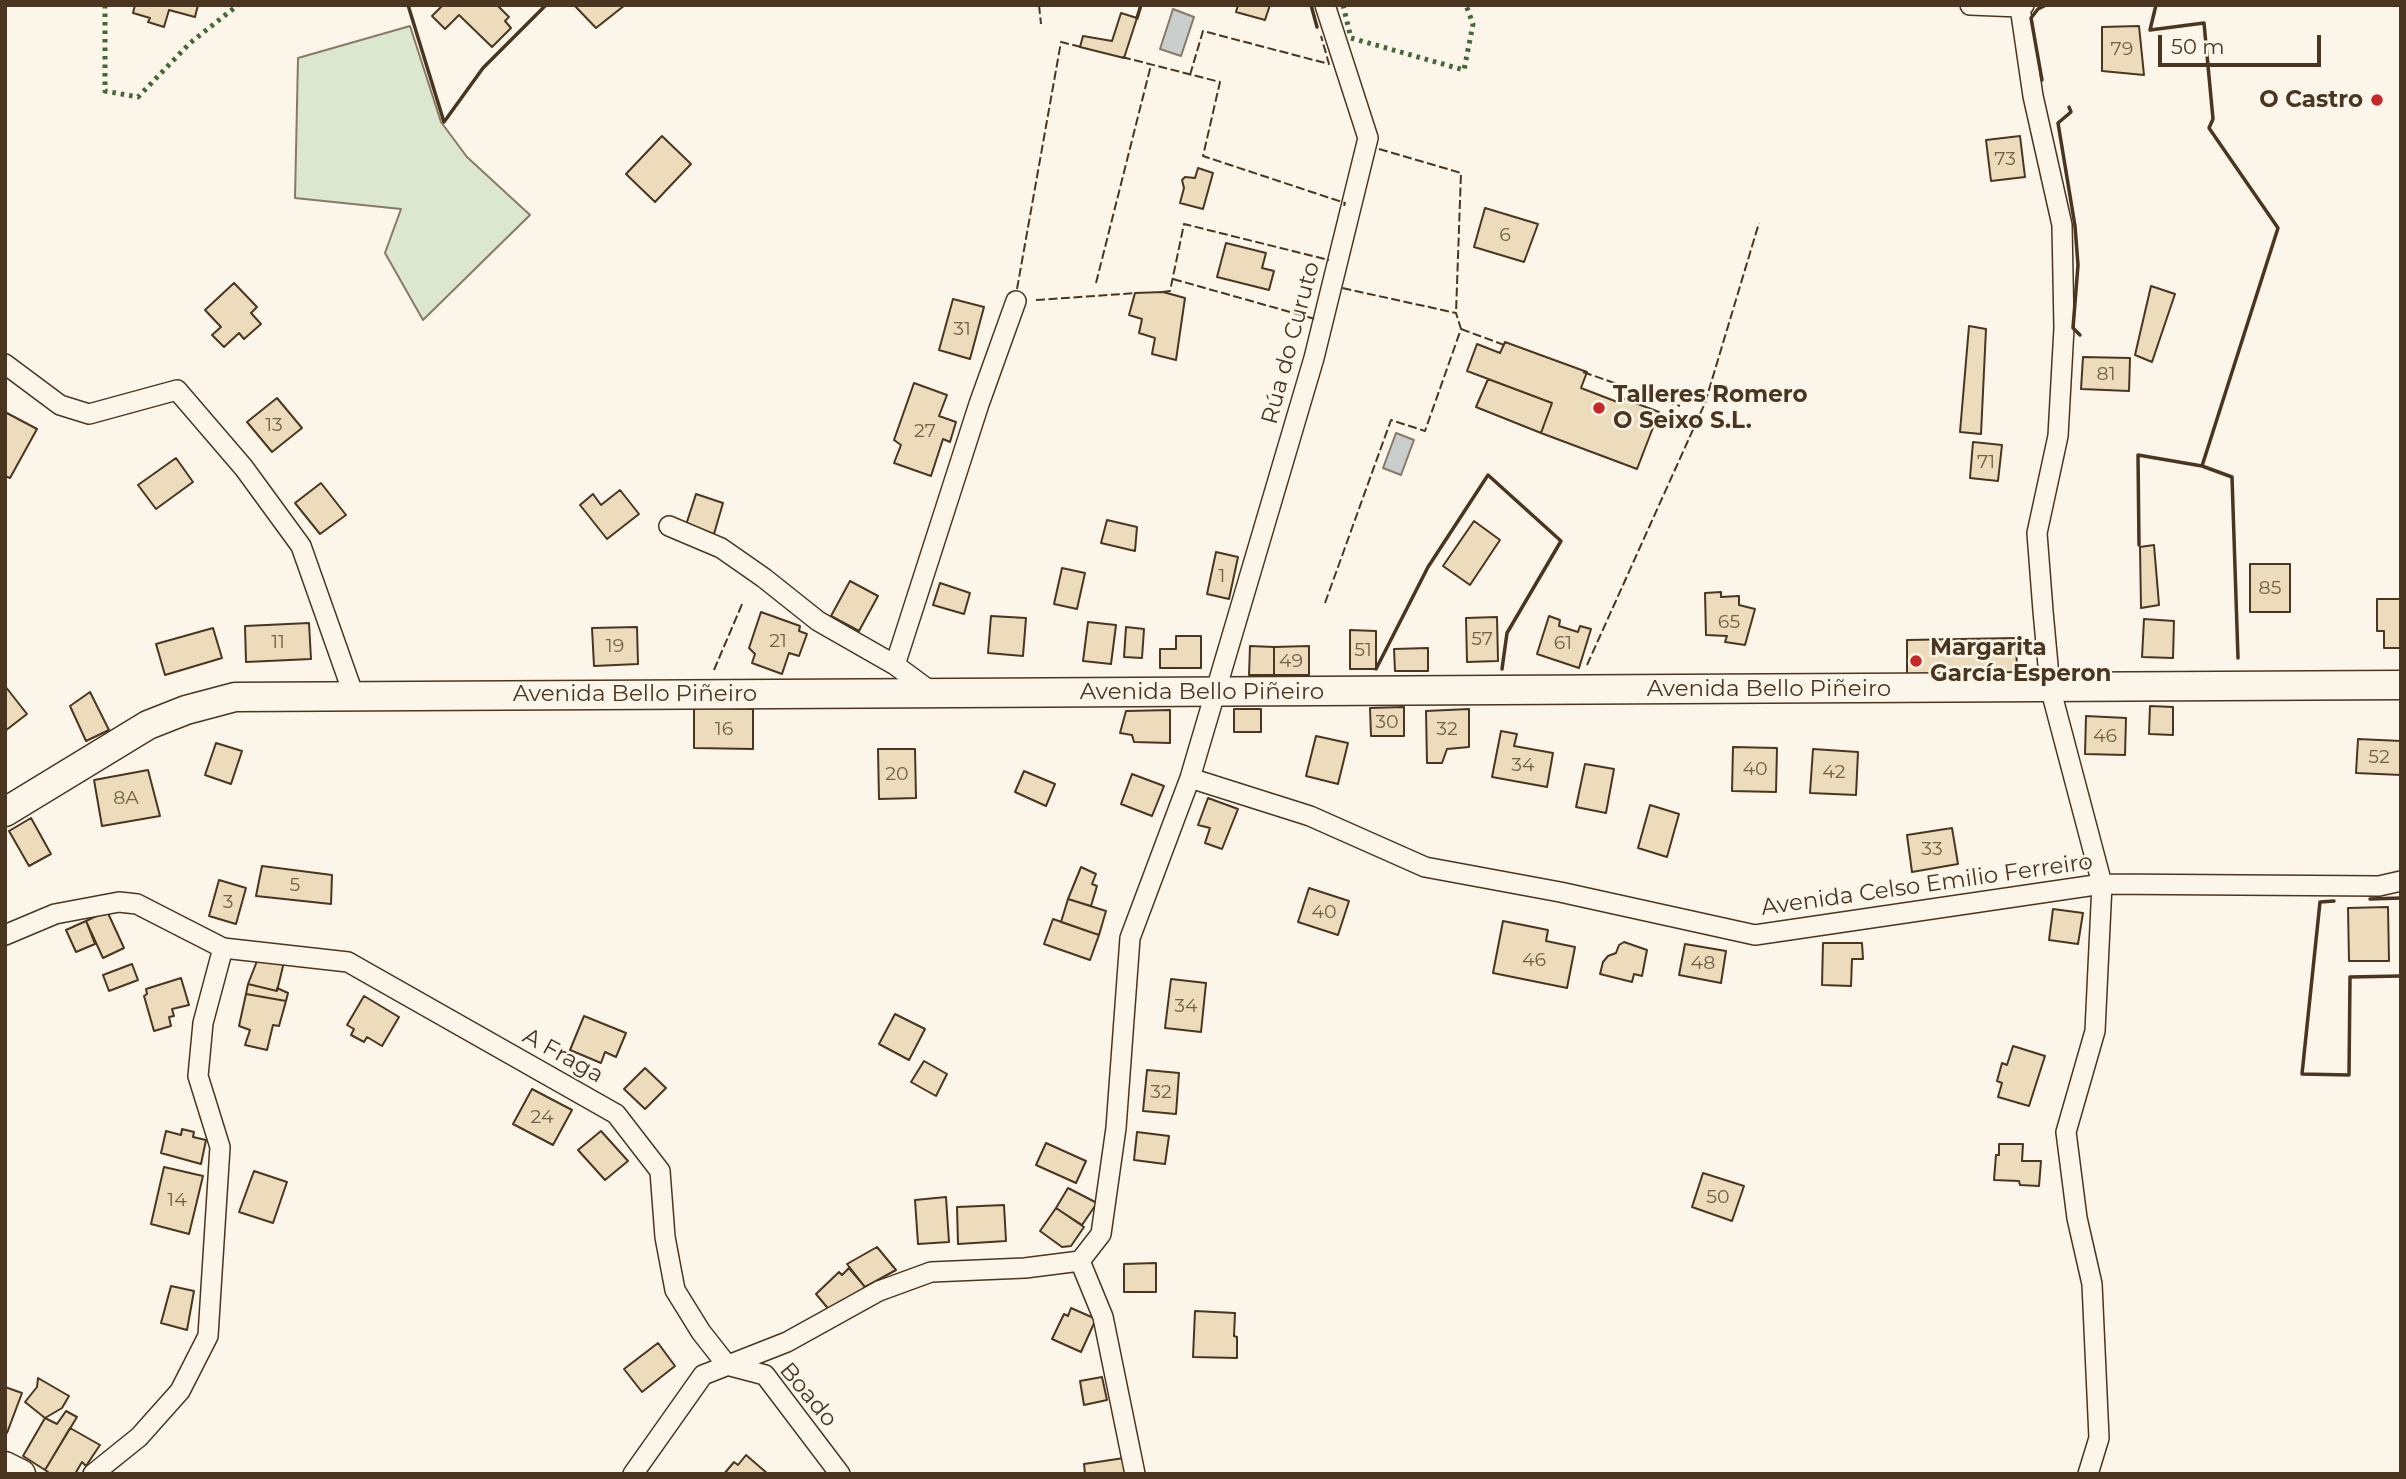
<!DOCTYPE html>
<html>
<head>
<meta charset="utf-8">
<style>
  body { margin:0 }
  #map { position:relative; width:2406px; height:1479px; overflow:hidden; background:#fbf6e9; font-family:Montserrat,sans-serif }
  canvas { display:block }
  .frame { position:absolute; inset:0; border:7px solid #4a3520; pointer-events:none }
  .scale { position:absolute; left:2158px; top:35px; width:163px; height:32px; box-sizing:border-box; border:4px solid #4a3520; border-top:0; padding-left:9px; font-size:21px; line-height:24px; white-space:nowrap; color:#4a3520; -webkit-text-stroke:5px #fbf6e9; paint-order:stroke }
</style>
</head>
<body>
<div id="map">
<canvas width="2406" height="1479"></canvas>
<div class="frame"></div>
<div class="scale">50 m</div>
</div>
<script>
const context = document.querySelector('canvas').getContext('2d');
context.lineJoin = 'round';
function fill(path, color) { context.fillStyle = color; context.fill(path, 'evenodd'); }
function trace(path, color, width, dash) { context.strokeStyle = color; context.lineWidth = width; context.lineCap = dash ? 'butt' : 'round'; context.setLineDash(dash || []); context.stroke(path); }
function label(font, color, halo, rows, align = 'center') {
  context.font = font + ' Montserrat,sans-serif'; context.lineWidth = 5; context.setLineDash([]); context.textBaseline = 'middle'; context.strokeStyle = halo; context.fillStyle = color; for (const [text, x, y, turn = 0] of rows) {
    context.save(); context.translate(x, y); context.rotate((+turn || 0) * Math.PI / 180); context.textAlign = isNaN(turn) ? turn : align; if (halo) context.strokeText(text, 0, 0); context.fillText(text, 0, 0); context.restore();
  }
}
const green = new Path2D(`
  M410,26L441,122L467,157L530,215L423,320L385,253L401,209L295,198L298,58Z`);
const water = new Path2D(`
  M1173,9L1194,17L1181,56L1160,49Z
  M1396,433L1414,440L1401,475L1383,468Z`);
const building = new Path2D(`
  M135,5H198L195,17L169,10L164,27L148,22L150,18L133,13Z
  M443,5H497L509,17L505,21L511,28L492,47L459,15L445,29L432,16Z
  M574,5H625L596,28Z
  M1238,5H1270L1265,20L1236,12Z
  M1121,13L1137,18L1124,58L1080,47L1083,36L1112,41Z
  M2139,26L2144,75L2102,71V27Z
  M662,136L691,164L655,202L626,174Z
  M2020,136L2025,177L1991,181L1986,140Z
  M1198,168L1213,173L1203,209L1180,203L1184,188L1182,180L1185,177L1195,178Z
  M1485,208L1538,224L1524,262L1474,247Z
  M1226,243L1266,253L1262,268L1274,271L1269,290L1217,277Z
  M234,283L257,307L251,313L261,324L244,339L239,333L224,347L212,335L221,327L205,310Z
  M2151,286L2175,294L2152,362L2135,355Z
  M1163,292L1185,298L1176,360L1152,354L1155,338L1139,333L1142,319L1129,315L1135,293Z
  M953,299L984,307L970,359L939,350Z
  M1969,326L1986,329L1981,434L1960,432Z
  M1505,342L1587,372L1581,388L1620,403L1622,398L1659,412L1637,469L1541,433L1552,403L1467,371L1477,344L1500,353Z
  M2083,357L2130,358L2129,391L2081,389Z
  M1488,379L1552,403L1541,433L1476,407Z
  M914,383L947,395L939,416L956,422L950,442L943,439L931,476L894,463L901,445L894,440Z
  M277,398L302,428L272,452L247,422Z
  M5,412L37,429L10,478L5,476Z
  M1973,442L2002,445L1998,481L1970,478Z
  M176,458L193,482L156,509L138,485Z
  M321,483L346,515L320,534L295,503Z
  M620,490L639,514L607,539L580,505L593,494L601,505Z
  M696,494L723,503L714,534L686,525Z
  M1107,520L1137,527L1135,551L1101,543Z
  M1474,521L1500,540L1470,585L1443,566Z
  M2154,545L2159,605L2141,608L2140,547Z
  M1216,552L1238,557L1229,599L1207,594Z
  M2250,564H2290V612H2250Z
  M1062,568L1085,573L1077,609L1054,604Z
  M850,581L878,596L859,631L831,616Z
  M940,583L970,593L964,614L933,605Z
  M1721,592V597L1739,596V605L1755,609L1745,645L1725,642L1727,636L1706,635L1705,593Z
  M2377,599H2401V648H2384V631H2377Z
  M761,612L800,626L799,631L807,634L799,656L789,653L782,674L752,663L755,654L749,648Z
  M991,616L1026,618L1023,656L988,653Z
  M1549,616L1560,620L1559,626L1578,632L1580,626L1591,629L1579,668L1537,654Z
  M1497,617L1498,661L1467,662L1466,618Z
  M2144,619L2174,621L2173,658L2142,657Z
  M1088,622L1116,625L1111,664L1083,661Z
  M309,623L311,659L246,662L245,626Z
  M637,627L638,664L594,666L592,628Z
  M1126,627L1144,629L1142,658L1124,657Z
  M213,628L222,658L165,675L156,644Z
  M1350,630L1376,631V669H1350Z
  M1176,636H1201V668H1160V649H1176Z
  M2016,638L2017,672L1907,674V640Z
  M1250,646L1274,647V675H1249Z
  M1309,646V675H1274V647Z
  M1428,648V671H1395L1394,649Z
  M5,686L27,714L5,731Z
  M90,692L109,730L86,741L70,706Z
  M2150,706L2173,707V735L2149,734Z
  M1404,707V736H1371L1370,708Z
  M694,708L753,709V749L694,748Z
  M1234,709H1261V732H1234Z
  M1469,709V747L1447,749L1442,763H1427L1426,711Z
  M1170,710V743L1134,742L1132,735L1120,733L1126,711Z
  M2086,716L2126,718L2125,755L2085,754Z
  M1501,731L1517,734L1514,746L1553,753L1547,787L1492,777Z
  M1316,736L1348,743L1338,784L1306,776Z
  M2358,739L2401,741V775L2356,773Z
  M216,743L242,751L231,784L205,775Z
  M1733,747L1777,748L1776,792L1732,791Z
  M878,749H915L916,798L879,799Z
  M1813,749L1858,752L1856,795L1810,793Z
  M1585,764L1614,769L1606,813L1576,807Z
  M148,770L160,816L102,826L94,780Z
  M1024,771L1055,784L1046,806L1015,792Z
  M1132,774L1164,786L1152,816L1121,804Z
  M1208,798L1238,809L1222,849L1205,843L1210,828L1198,825Z
  M1650,805L1679,814L1667,857L1638,848Z
  M31,818L51,854L29,866L9,831Z
  M1952,828L1958,864L1912,872L1907,835Z
  M262,866L332,875L331,904L256,896Z
  M1081,867L1096,874L1092,884L1097,886L1091,906L1068,899Z
  M219,880L246,888L236,924L209,916Z
  M1309,888L1349,901L1338,935L1298,922Z
  M1068,899L1106,911L1099,935L1061,922Z
  M2388,907L2389,961H2349L2348,908Z
  M2053,909L2083,913L2078,944L2049,940Z
  M107,911L124,948L103,958L86,921Z
  M1053,919L1099,935L1090,960L1044,944Z
  M86,921L95,944L76,952L66,930Z
  M1503,921L1548,930L1546,941L1575,947L1567,988L1493,973Z
  M1624,942L1647,950L1642,976L1634,974L1632,982L1600,974L1603,962L1608,956L1616,953L1619,945Z
  M1823,943H1862L1863,959H1852L1851,986L1822,985Z
  M1685,944L1726,951L1721,983L1679,975Z
  M259,956L285,958L277,991L248,984Z
  M132,964L138,980L109,991L103,975Z
  M181,978L189,1005L172,1009L174,1016L169,1017L171,1026L154,1031L144,996L147,994L146,989Z
  M1171,979L1206,983L1201,1032L1165,1028Z
  M248,984L277,991V988L288,993L286,1001L246,994Z
  M246,994L286,1001L279,1026L273,1025L267,1050L245,1045L250,1030L239,1026Z
  M364,996L399,1017L382,1046L367,1037L364,1042L351,1035L354,1029L347,1025Z
  M895,1014L925,1029L909,1060L879,1044Z
  M584,1016L626,1033L616,1057L605,1052L601,1063L570,1050Z
  M2013,1046L2045,1056L2029,1106L1998,1097L2002,1083L1997,1081L2002,1063L2007,1065Z
  M924,1061L947,1074L936,1096L911,1082Z
  M645,1068L666,1088L645,1109L624,1089Z
  M1147,1070L1179,1073L1176,1114L1143,1111Z
  M532,1089L572,1110L553,1145L513,1124Z
  M182,1129L194,1132L193,1137L206,1140L201,1164L161,1153L166,1131L181,1135Z
  M601,1131L628,1161L605,1180L578,1150Z
  M1137,1132L1169,1136L1165,1164L1134,1160Z
  M1046,1143L1086,1161L1076,1183L1036,1165Z
  M1999,1144H2023L2022,1161H2041L2039,1186L2020,1185L2019,1181L1994,1180L1996,1155H1999Z
  M164,1167L203,1176L189,1234L151,1224Z
  M254,1171L287,1182L273,1223L239,1212Z
  M1703,1173L1744,1186L1732,1221L1692,1207Z
  M1068,1188L1097,1203L1082,1225L1056,1208Z
  M946,1197L949,1242L918,1244L915,1200Z
  M1004,1205L1006,1241L958,1244L957,1207Z
  M1056,1208L1084,1227L1071,1246L1062,1247L1040,1231Z
  M877,1247L896,1270L865,1287L847,1264Z
  M1156,1263V1292H1124V1264Z
  M849,1268L865,1287L845,1305L831,1312L816,1294L839,1272L842,1275Z
  M171,1286L194,1291L187,1330L161,1323Z
  M1071,1308L1096,1319L1081,1352L1052,1339L1064,1314L1068,1316Z
  M1195,1311L1235,1313L1234,1336L1237,1337V1358L1193,1357Z
  M658,1343L675,1366L642,1392L624,1369Z
  M1102,1377L1107,1400L1084,1405L1080,1381Z
  M38,1378L69,1396L62,1408L45,1418L25,1402L37,1387Z
  M5,1387L22,1393L7,1433H5Z
  M66,1411L77,1417L45,1470L23,1456L45,1418L57,1424Z
  M70,1428L100,1445L86,1466L82,1462L75,1474H51L45,1470Z
  M746,1455L768,1474H724L734,1462L738,1465Z
  M1124,1458L1126,1474H1085L1084,1464Z`);
const street = new Path2D(`
  M1970,5L2020,7
  M2024,5L2020,7L2033,96L2062,225L2064,328L2058,436L2037,533L2043,611L2050,687L2102,884L2095,1031L2066,1132L2077,1218L2092,1284L2099,1438L2088,1474
  M5,364L60,405L89,414L177,390L244,468L301,546L354,696
  M669,526L721,548L764,578L818,621L895,665
  M933,693L895,665L979,404L1016,301
  M1190,778L1310,816L1425,867L1560,892L1755,935L2102,884L2379,886L2401,881
  M5,935L55,914L119,902L137,904L223,948L348,962L616,1114L660,1171L665,1237L675,1290L701,1332L727,1365L765,1375L840,1474
  M1080,1261L1103,1317L1135,1474
  M93,1474L139,1437L180,1391L208,1336L220,1147L198,1076L203,1023L223,948
  M633,1474L703,1375L787,1342L879,1291L931,1272L1025,1268L1080,1261L1101,1234L1116,1128L1130,938L1190,778L1314,358L1368,138L1325,5`);
const secondary = new Path2D(`
  M5,812L148,725L186,710L235,697L2401,685
  M5,1466L21,1474`);
const hedge = new Path2D(`
  M105,5V91L138,97L190,43L238,5
  M1343,5L1351,38L1464,70L1473,24L1466,5`);
const fence = new Path2D(`
  M1039,5L1041,24
  M1122,57L1220,82L1203,156L1345,203L1344,206
  M1190,75L1203,31L1329,64L1321,36
  M1379,149L1461,173L1456,313
  M1173,279L1315,319
  M1096,283L1151,65
  M1017,289L1061,42L1085,48
  M1162,292L1170,291L1184,224L1329,260
  M1036,300L1137,293
  M1461,329L1507,346
  M1583,372L1680,406
  M1325,603L1391,420L1425,431L1461,329L1456,313L1342,288
  M1587,665L1705,403L1759,223
  M714,670L743,602`);
const wall = new Path2D(`
  M408,5L444,122L483,68L546,5
  M1311,5L1317,27
  M1137,18L1141,5
  M2042,80L2031,18L2038,9L2046,5
  M2069,107L2071,112L2058,123L2075,226L2078,265L2073,328L2080,335
  M2202,466L2232,477L2238,658
  M2139,545L2138,455L2202,466L2278,228L2209,128L2213,119L2204,23L2150,30L2156,5
  M1376,669L1428,567L1488,475L1561,541L1507,633L1502,669
  M2370,899L2401,898
  M2334,901L2320,902L2302,1074L2349,1075L2350,977L2401,976`);
const markers = [
  [2377,100,7,"#c62828"],
  [1599,408,7,"#c62828"],
  [1916,661,7,"#c62828"]
];
const numberNames = [
  ["79",2122,49],
  ["73",2005,159],
  ["6",1505,235],
  ["31",962,329],
  ["81",2106,374],
  ["13",274,425],
  ["27",925,431],
  ["71",1986,462],
  ["1",1222,576],
  ["85",2270,588],
  ["65",1729,622],
  ["57",1482,639],
  ["21",778,641],
  ["11",278,642],
  ["61",1563,643],
  ["19",615,646],
  ["51",1363,650],
  ["49",1291,661],
  ["30",1387,722],
  ["16",724,729],
  ["32",1447,729],
  ["46",2105,736],
  ["52",2379,757],
  ["34",1523,765],
  ["40",1755,769],
  ["42",1834,772],
  ["20",897,774],
  ["8A",126,798],
  ["33",1932,849],
  ["5",295,885],
  ["3",228,902],
  ["40",1324,912],
  ["46",1534,960],
  ["48",1703,963],
  ["34",1186,1006],
  ["32",1161,1092],
  ["24",542,1117],
  ["50",1718,1197],
  ["14",177,1200]
];
const poiNames = [
  ["O Castro",2363,100,"right"],
  ["Talleres Romero",1613,395],
  ["O Seixo S.L.",1613,421],
  ["Margarita",1930,648],
  ["García Esperon",1930,674]
];
const streetNames = [
  ["Rúa do Curuto",1291,343,-75],
  ["Avenida Bello Piñeiro",1769,689],
  ["Avenida Bello Piñeiro",1202,692],
  ["Avenida Bello Piñeiro",635,694],
  ["Avenida Celso Emilio Ferreiro",1927,885,-8],
  ["A Fraga",563,1056,29],
  ["Boado",808,1395,50]
];
fill(green, '#dce7d0');
trace(green, '#887966', 2);
fill(water, '#c9cecd');
trace(water, '#887966', 2);
fill(building, '#ecdcbc');
trace(building, '#4a3520', 2);
trace(street, '#4a3520', 22);
trace(secondary, '#4a3520', 31);
trace(street, '#fbf6e9', 19);
trace(secondary, '#fbf6e9', 28);
trace(hedge, '#436837', 5, [3.5, 5]);
trace(fence, '#4a3520', 2, [9, 3.5]);
trace(wall, '#4a3520', 3.5);
for (const [x, y, r, color] of markers) { const dot = new Path2D(); dot.arc(x, y, r, 0, 2 * Math.PI); context.fillStyle = color; context.fill(dot); trace(dot, '#fbf6e9', 2.5); }
label('19px', '#725f47', null, numberNames);
label('bold 23px', '#4a3520', '#fbf6e9', poiNames, 'left');
label('23px', '#4a3520', '#fbf6e9', streetNames);
</script>
</body>
</html>
